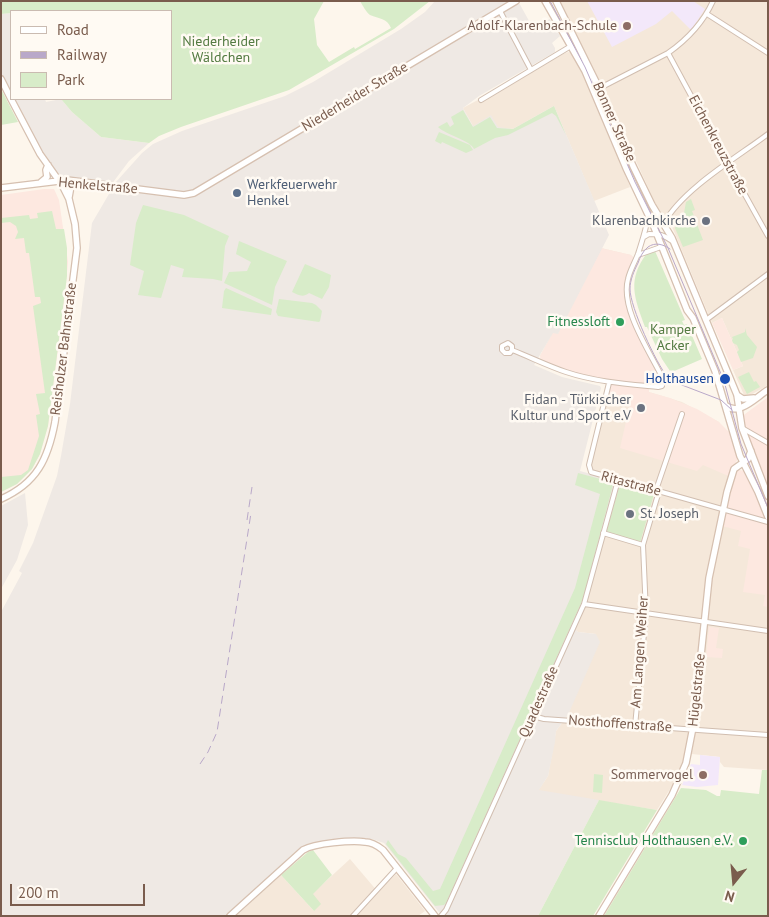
<!DOCTYPE html>
<html>
<head>
<meta charset="utf-8">
<style>
  body { margin:0 }
  #map { position:relative; width:769px; height:917px; overflow:hidden; background:#fdf6ec; font-family:"PT Sans",sans-serif }
  canvas { display:block }
  .frame { position:absolute; inset:0; border:2px solid #7a5c4d; pointer-events:none }
  .legend { position:absolute; left:10px; top:10px; width:162px; height:90px; box-sizing:border-box; background:#fffaf3; border:1px solid #cabbb1; margin:0; padding:6px 9px; list-style:none; font-size:15px; color:#7a5c4d }
  .legend li { display:flex; align-items:center; gap:10px; height:25px }
  .legend b { width:25px; border:1px solid #cabbb1 }
  .north { position:absolute; left:709px; top:857px; width:50px; height:50px; -webkit-text-stroke:4px #fffaf3; paint-order:stroke; rotate:197deg; font-size:14px; font-weight:700; line-height:20px; text-align:center; color:#7a5c4d }
  .north::after { content:''; display:block; margin:auto; width:18px; height:22px; background:#7a5c4d; clip-path:polygon(50% 0,100% 100%,50% 72%,0 100%) }
  .scale { position:absolute; left:10px; top:884px; width:135px; height:22px; box-sizing:border-box; border:2px solid #7a5c4d; border-top:0; padding-left:6px; font-size:15px; line-height:18px; white-space:nowrap; color:#7a5c4d; -webkit-text-stroke:4px #fffaf3; paint-order:stroke }
</style>
</head>
<body>
<div id="map">
<canvas width="769" height="917"></canvas>
<div class="frame"></div>
<ul class="legend">
<li><b style="height:6px;background:#fff"></b>Road</li>
<li><b style="height:6px;background:#b9a8c9"></b>Railway</li>
<li><b style="height:14px;background:#d8ecc9"></b>Park</li>
</ul>
<div class="north">N</div>
<div class="scale">200 m</div>
</div>
<script>
const context = document.querySelector('canvas').getContext('2d');
context.lineJoin = 'round';
function fill(path, color) { context.fillStyle = color; context.fill(path, 'evenodd'); }
function trace(path, color, width, dash) { context.strokeStyle = color; context.lineWidth = width; context.lineCap = dash ? 'butt' : 'round'; context.setLineDash(dash || []); context.stroke(path); }
function label(font, color, halo, rows, align = 'center') {
  context.font = font + ' "PT Sans",sans-serif'; context.lineWidth = 5; context.setLineDash([]); context.textBaseline = 'middle'; context.strokeStyle = halo; context.fillStyle = color; for (const [text, x, y, turn = 0] of rows) {
    context.save(); context.translate(x, y); context.rotate((+turn || 0) * Math.PI / 180); context.textAlign = isNaN(turn) ? turn : align; if (halo) context.strokeText(text, 0, 0); context.fillText(text, 0, 0); context.restore();
  }
}
const residential = new Path2D(`
  M559,1H768V385L749,396L744,395L733,370L743,366L722,318L712,323L673,229L656,205L602,86Z
  M572,51L597,101L630,187L594,201L554,106L513,129L473,126L463,108L565,53Z
  M601,248L631,255L634,258L629,271L627,301L658,383L649,385V392L682,402L719,422L738,457L734,467L737,470L745,471L768,521V770L724,767L720,762V757L692,754L686,764L682,763L677,778L657,810L538,791L548,776L556,731L568,715L596,634L578,632L574,629L584,604L618,480L594,473L589,467L610,382L540,356L553,332L558,334Z
  M350,859L378,892L396,874L425,911L418,916H236L281,875L314,911L312,894Z`);
const commercial = new Path2D(`
  M44,189H54L59,200L68,262L65,294L48,426L40,454L32,469L17,484L1,492V195Z
  M601,248L631,255L634,258L627,278L628,308L662,378L658,383L649,385V392L670,398L697,409L719,422L732,435L738,457L734,467L737,470L745,471L768,521V607L763,606L765,595L743,592L750,549L738,546L741,531L722,526L729,492L733,478L703,465L697,471L620,448L630,404L607,398L610,382L579,375L541,361L540,356L553,332L558,334Z
  M722,318L743,366L733,370L712,323Z
  M768,397V488L754,455L741,417Z
  M709,627L719,628L716,648L723,649L722,658L706,657Z`);
const industrial = new Path2D(`
  M435,1H518L533,28L550,19L560,36L552,43L555,48V52L479,96L463,108L473,126L491,115L498,127L513,129L554,106L609,235L558,334L553,333L534,365L562,377L600,386L601,388L580,471L613,480L616,484L583,601L572,626L578,632L596,634L600,642L568,715L556,731L555,742L548,776L539,790L599,800L538,916H442L384,843L372,839L360,838L306,845L297,850L226,916H1V612L22,573L19,571L33,543L57,476L61,456L70,404L92,223L116,182L142,153L153,144L182,131L285,96L313,82L401,29L425,12Z
  M11,13V96L1,77V14Z
  M12,99H45L46,102L61,99L72,112L101,137L149,143L129,161L111,185L63,177L56,171L37,145Z
  M25,493L28,525L17,560L1,589V506Z`);
const education = new Path2D(`
  M587,1H693L705,9L691,30L672,11L656,24L612,47Z
  M700,755L720,757L718,785L697,787L682,785L691,764L700,765Z`);
const green = new Path2D(`
  M2,1H324L314,19L317,45L329,62L354,47L355,49L391,28C387,18 379,19 370,15C366,12 363,6 360,1H430L394,29L289,90L181,127L159,136L149,143L101,137L72,112L61,99H171V11H11V13L1,14Z
  M1,89L18,122L1,125Z
  M554,106L566,135L556,116L552,113L508,135L495,138L474,149C470,140 448,136 438,127L447,122L450,127L454,124L451,117L463,110L473,127L490,117L497,128L513,129Z
  M439,132L470,145L473,150L466,153L442,142L441,144L435,141Z
  M691,199L695,210L692,211L703,240L683,247L675,228L684,213L686,202Z
  M143,205L184,215L229,236L225,246L222,281L213,279L182,277L184,269L171,265L161,298L138,295L144,271L130,265L136,223Z
  M52,211L56,229H64L67,248V276L48,426L40,454L32,469L17,484L1,492V477L21,475L28,470L39,436L36,415L40,414L36,394L45,393L33,306L41,303L40,297H35L29,253H26L24,238L15,239L18,232L16,226L10,222L1,223V218L29,215L30,219L38,218L37,213Z
  M239,241L287,261L275,287L272,305L224,283L229,272L247,271L251,262L236,254Z
  M655,251L685,320L682,321L684,325L687,324L702,359L672,372L671,370L670,371L662,359L647,327H645C634,297 627,280 647,253Z
  M305,264L331,275L329,287L322,299L309,293C303,298 298,295 292,292Z
  M226,288L272,309L271,315L222,308L224,291Z
  M279,299L312,303L316,305L322,311L320,321L319,322L278,316L276,312Z
  M745,328L747,335L757,347L753,358L741,362L737,352L739,350L737,345L733,343L732,340L733,339L732,337L745,332Z
  M749,372L754,382L756,381L760,387L747,394L738,377Z
  M578,473L612,482L613,485L583,599L446,903L444,905L435,906L386,844L388,840L398,854L406,858L433,891L440,889L575,588L600,494L575,485Z
  M620,484L654,494L640,543L606,533Z
  M762,770H768V916H604L681,788L706,790L717,796H720L721,790L759,794Z
  M594,774L603,775L602,793L593,792Z
  M599,800L657,810L593,916H538Z
  M313,850L332,875L313,894L321,904L314,911L281,875L308,852Z`);
const street = new Path2D(`
  M500,11L531,70
  M707,14L768,53
  M668,53C701,114 734,176 768,236
  M598,89L668,53C688,39 703,23 713,1
  M481,100L571,46
  M664,223C683,189 736,158 768,134
  M644,237L649,234C660,234 664,235 672,241
  M638,255L661,247
  M706,320L768,274
  M512,350L510,353H505L502,350V346L508,343L512,346V350C530,357 548,366 566,372C596,382 627,384 658,387L662,386L663,379C650,352 620,309 628,279C630,270 635,262 638,254C642,241 646,230 648,217
  M609,383L589,465L591,472L768,522
  M742,428L768,443
  M656,490L682,414
  M603,533L643,545
  M584,604L768,631
  M533,716L544,719L768,735
  M635,726L646,613L643,545L659,491
  M353,916L397,868
  M441,916L446,910L584,604L618,480`);
const secondary = new Path2D(`
  M545,1L585,71L626,168L654,227L687,310L693,318L715,371L740,456L758,492L768,517
  M556,1L599,88L633,166L652,205L672,238L737,395L742,428L768,496
  M1,79L11,99
  M41,182L47,177L46,170L48,165
  M1,188L67,180L184,195L194,193L516,1
  M69,197L71,186L80,183
  M737,395L743,399L754,398
  M725,405C739,417 756,397 768,390
  M1,499C37,483 48,459 55,422L77,248L75,224L69,199L62,185L40,154L11,99
  M230,916L303,850C315,843 352,840 365,842C372,842 378,846 383,850L435,916
  M599,916L672,795L686,763L694,722L709,578L727,492L734,469L748,459L751,451`);
const tram = new Path2D(`
  M550,1L585,67L635,182L668,248L724,381L741,444L768,508
  M670,249C663,244 655,242 648,247C643,251 640,257 638,263C634,271 630,280 630,289C630,307 656,363 668,378L674,382L721,400L732,410`);
const rail = new Path2D(`
  M247,520L252,487
  M200,764L208,752L217,732L251,513`);
const markers = [
  [627,26,5,"#8d6e63"],
  [237,193,5,"#5c6f8a"],
  [706,221,5,"#6b7280"],
  [620,322,5,"#2e9e5b"],
  [725,379,6,"#1a4fb4"],
  [641,408,5,"#6b7280"],
  [630,514,5,"#6b7280"],
  [703,775,5,"#8d6e63"],
  [743,841,5,"#2e9e5b"]
];
const educationNames = [
  ["Adolf-Klarenbach-Schule",617,26],
  ["Sommervogel",693,775]
];
const parkNames = [
  ["Niederheider",221,42],
  ["Wäldchen",221,58],
  ["Kamper",673,330],
  ["Acker",673,346]
];
const streetNames = [
  ["Niederheider Straße",355,97,-31],
  ["Bonner Straße",614,122,66],
  ["Eichenkreuzstraße",718,145,62],
  ["Henkelstraße",98,186,5],
  ["Reisholzer Bahnstraße",64,349,-83],
  ["Ritastraße",631,484,15],
  ["Am Langen Weiher",640,652,-86],
  ["Hügelstraße",697,690,-84],
  ["Quadestraße",539,702,-66],
  ["Nosthoffenstraße",620,724,4]
];
const serviceNames = [
  ["Werkfeuerwehr",247,185],
  ["Henkel",247,201]
];
const worshipNames = [
  ["Klarenbachkirche",696,221],
  ["Fidan - Türkischer",631,400],
  ["Kultur und Sport e.V",631,416],
  ["St. Joseph",640,514,"left"]
];
const leisureNames = [
  ["Fitnessloft",610,322],
  ["Tennisclub Holthausen e.V.",733,841]
];
const transitNames = [
  ["Holthausen",714,379]
];
fill(residential, '#f5e8da');
fill(commercial, '#fde8e0');
fill(industrial, '#efe9e4');
fill(education, '#f3e8fa');
fill(green, '#d8ecc9');
trace(street, '#d1beb0', 6);
trace(secondary, '#d6c0b0', 8);
trace(street, '#fff', 4);
trace(secondary, '#fff', 5.5);
trace(tram, '#b9a8c9', 1);
trace(rail, '#b9a8c9', 1, [8, 5]);
for (const [x, y, r, color] of markers) { const dot = new Path2D(); dot.arc(x, y, r, 0, 2 * Math.PI); context.fillStyle = color; context.fill(dot); trace(dot, '#fffaf3', 2); }
label('14px', '#785e54', '#fffaf3', educationNames, 'right');
label('14px', '#537a41', '#fffaf3', parkNames);
label('14px', '#7a5c4d', '#fffaf3', streetNames);
label('14px', '#4e5e75', '#fffaf3', serviceNames, 'left');
label('14px', '#5b616d', '#fffaf3', worshipNames, 'right');
label('14px', '#27864d', '#fffaf3', leisureNames, 'right');
label('14px', '#164399', '#fffaf3', transitNames, 'right');
</script>
</body>
</html>
